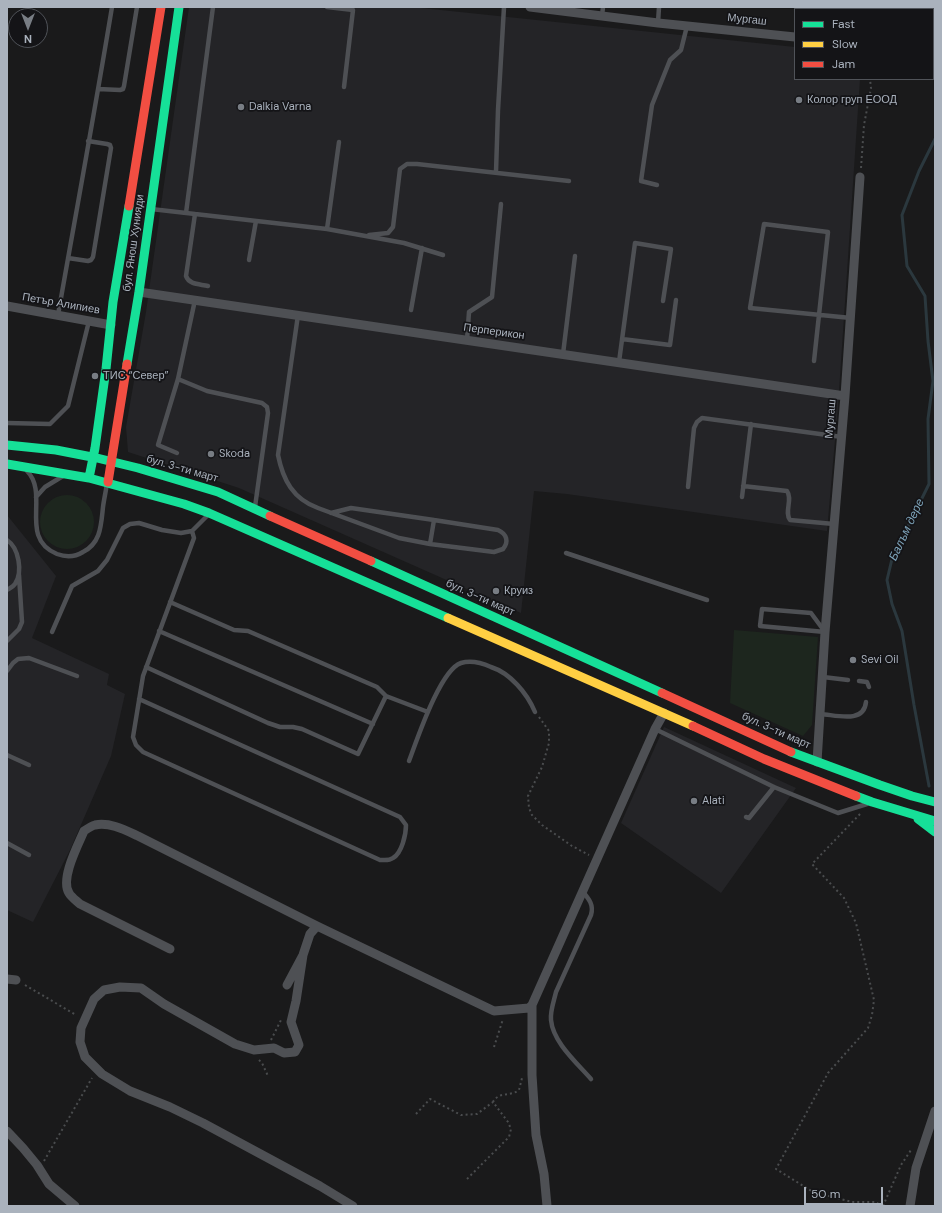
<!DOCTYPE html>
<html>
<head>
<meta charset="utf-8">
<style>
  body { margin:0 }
  #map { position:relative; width:942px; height:1213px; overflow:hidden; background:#1a1a1b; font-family:"DM Sans",sans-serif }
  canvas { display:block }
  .frame { position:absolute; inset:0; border:8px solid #aab2bd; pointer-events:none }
  .legend { position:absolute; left:794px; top:8px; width:140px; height:72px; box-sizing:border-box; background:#141417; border:1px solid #505359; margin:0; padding:5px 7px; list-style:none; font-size:12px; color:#aab2bd }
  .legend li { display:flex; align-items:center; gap:8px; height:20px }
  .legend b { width:20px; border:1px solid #505359 }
  .north { position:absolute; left:8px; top:8px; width:40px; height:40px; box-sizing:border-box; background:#141417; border:1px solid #505359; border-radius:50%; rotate:180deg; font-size:11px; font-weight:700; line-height:16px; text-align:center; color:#aab2bd }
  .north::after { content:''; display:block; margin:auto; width:14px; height:18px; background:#787d84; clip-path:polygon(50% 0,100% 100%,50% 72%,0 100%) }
  .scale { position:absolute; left:804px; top:1187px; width:79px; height:18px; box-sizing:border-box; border:2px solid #aab2bd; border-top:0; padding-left:5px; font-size:12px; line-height:14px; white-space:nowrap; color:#aab2bd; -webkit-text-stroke:3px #141417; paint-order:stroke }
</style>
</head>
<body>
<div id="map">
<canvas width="942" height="1213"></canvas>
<div class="frame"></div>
<ul class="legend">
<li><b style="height:5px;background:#16e098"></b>Fast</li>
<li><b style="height:5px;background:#ffcf43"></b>Slow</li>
<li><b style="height:5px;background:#f24e42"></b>Jam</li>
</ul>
<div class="north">N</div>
<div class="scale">50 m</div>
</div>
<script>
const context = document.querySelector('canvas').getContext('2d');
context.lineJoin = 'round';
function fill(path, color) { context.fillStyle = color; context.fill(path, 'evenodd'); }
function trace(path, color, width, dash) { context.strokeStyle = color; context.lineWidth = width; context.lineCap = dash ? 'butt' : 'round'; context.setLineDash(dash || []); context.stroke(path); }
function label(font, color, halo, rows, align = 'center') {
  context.font = font + ' "DM Sans",sans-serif'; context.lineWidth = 3.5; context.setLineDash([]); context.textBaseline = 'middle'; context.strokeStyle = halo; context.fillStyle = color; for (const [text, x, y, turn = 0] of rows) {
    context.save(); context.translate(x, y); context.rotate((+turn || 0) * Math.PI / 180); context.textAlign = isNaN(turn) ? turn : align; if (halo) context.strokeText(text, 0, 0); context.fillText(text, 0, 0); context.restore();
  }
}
const built = new Path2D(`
  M189,7H412L795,47V79H860L838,406L827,531L567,494L534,491L521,613L239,488L128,452L126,427L146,312Z
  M7,515L56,576L32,638L109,674L107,685L125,694L111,756L70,850L33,922L7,910Z
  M664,727L796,788L721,893L621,823Z`);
const green = new Path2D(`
  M40 522a27 27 0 1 1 54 0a27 27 0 1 1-54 0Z
  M734,630L818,637L812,725L803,736L730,703Z`);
const stream = new Path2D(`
  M929,786L914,705L902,631L892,604L887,580L892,559L929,484L928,419L933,381L928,341L925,296L907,266L902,215L919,171L935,139`);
const path = new Path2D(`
  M893,9L895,7
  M861,168L864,125L871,88L870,79
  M539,717L549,731V743L542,767L528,796L529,808L532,815L542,825L572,846L589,855
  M794,739L807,745
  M860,814L812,864L844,898L856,923L874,1000L872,1015L868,1028L828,1073L776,1169L813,1192L852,1202H876L881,1206
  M25,985L76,1015
  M271,1040L281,1020
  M494,1047L503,1019
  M259,1060L262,1063L268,1076
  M416,1114L430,1099L461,1115L477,1114L493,1102
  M44,1161L92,1078
  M467,1179L509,1137L511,1129L508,1122L493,1102C499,1091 510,1097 519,1090L522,1078
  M883,1206L901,1165L911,1150`);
const lane = new Path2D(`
  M327,7L353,10L344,87
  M602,16L603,7
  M658,23L659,7
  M98,89L120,90L123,89L124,86L137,7
  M496,172L498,110L504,7
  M657,185L641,181L652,105L670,60L681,50L687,26
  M151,209L327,229L404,243L443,255
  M186,213L213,7
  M195,214L186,276C189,285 200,284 208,286
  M327,229L339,142
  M369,235L388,233L393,227L400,169L407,164H417L569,181
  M68,258L88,261L91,260L93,257L111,148L110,145L107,144L88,141
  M249,260L256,221
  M411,310L422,248
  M58,315C76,213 95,110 112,7
  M298,315L278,455C283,480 293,499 318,508L399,538L430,544L494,552L503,549C509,542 507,534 498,530L434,520L351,508L331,513
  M622,339L670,345L676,300
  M467,340L469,312L492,297L501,204
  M563,354L575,256
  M814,361L828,232L764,224L750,308L851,318
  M619,362L635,243L671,249L663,301
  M178,379L207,391L262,403L267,407L268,413L255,507
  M7,423L50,424L68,406L89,321
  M177,453L158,445L178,379L195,300
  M27,471C50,494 18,538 57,554C65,557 75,557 83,552C101,543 101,525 103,507C104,499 106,491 107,483
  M743,486L787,491C793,499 784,512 790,520L834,524
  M688,487L694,428L697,422L702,418L842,437
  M36,497L45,487L63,476
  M742,497L751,424
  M7,540C19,548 23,572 15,584C13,587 10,588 7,590
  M430,544L434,520
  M566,553L707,600
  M762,609L811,613L825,632L760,626Z
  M159,631L373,724
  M52,632L72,586L98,571L107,560L123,528L130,524L139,523L162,530L181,533L192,531L209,514
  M7,641L19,629L22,622L19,575
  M146,667L268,723L280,727H293L302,729L358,754L386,696L377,687L248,631L234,630L170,602
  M7,671L13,663L18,659L29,658L77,676
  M823,677L848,680
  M859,681L867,682L869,687
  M386,696L428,712
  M139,699L400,817L406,825C406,834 402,853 393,858C389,861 385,860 380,860L143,752L136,745L133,737L143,676L194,538L192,531
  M821,714C836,715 864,724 866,702
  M655,729L774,787L838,813L867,804
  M7,755L29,765
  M409,761C417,740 440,670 461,663C471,660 482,663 491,667C510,673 527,693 535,712
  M746,817L749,818L774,787
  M7,843L29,855
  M583,892C589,899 594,905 591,915L556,992C554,1001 550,1011 551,1020C553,1042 576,1062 591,1079`);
const street = new Path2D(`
  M530,7L658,23L795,37
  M139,292L845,396
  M7,306L111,325
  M817,762L825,632L845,396L860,177
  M170,949L80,904C77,901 71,897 69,893C60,879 78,845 84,831C87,829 91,826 95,825C110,822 125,830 138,836L317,926L494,1011L529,1008L532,1005
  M303,955L296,1001L291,1022L299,1045L295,1052L284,1053L274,1048L254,1050L235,1044L164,1004L141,988L120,987L104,990L94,999L81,1028L80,1042L85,1057L102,1074L130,1091L170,1107L203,1123L320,1186L353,1206
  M7,979L16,980
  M287,985L303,955L310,934L317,926
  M7,1131L23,1148L37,1165L49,1184L75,1206
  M547,1206L544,1174L536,1135L532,1075V1005L655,729L664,713
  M910,1206L916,1168L935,1111`);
const fast = new Path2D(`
  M127,364L139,292L179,7
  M7,445L56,450L97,458L138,468L218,492L270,516
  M7,464L89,478L184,504L209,513L448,618
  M89,478L95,448L106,369L113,302L129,206
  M371,561L662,693
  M791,752L880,785L912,796L935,802
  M856,796L872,802L935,821
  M918,819L935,832`);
const slow = new Path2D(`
  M448,618L693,726`);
const jam = new Path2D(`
  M129,206L161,7
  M108,482L127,364
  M270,516L371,561
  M662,693L791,752
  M693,726L764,759L856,796`);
const markers = [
  [799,100,4,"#787d84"],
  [241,107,4,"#787d84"],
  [95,376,4,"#787d84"],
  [211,454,4,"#787d84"],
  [496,591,4,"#787d84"],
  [853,660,4,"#787d84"],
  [694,801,4,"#787d84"]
];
const streetNames = [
  ["Мургаш",747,20,6],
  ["бул. Янош Хунияди",134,243,-82],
  ["Петър Алипиев",61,304,10],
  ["Перперикон",494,332,8],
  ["Мургаш",831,419,-85],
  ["бул. 3-ти март",182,469,16],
  ["бул. 3-ти март",480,598,24],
  ["бул. 3-ти март",776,731,24]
];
const poiNames = [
  ["Колор груп ЕООД",807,100],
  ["Dalkia Varna",249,107],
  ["ТИС “Север”",103,376],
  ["Skoda",219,454],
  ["Круиз",504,591],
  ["Sevi Oil",861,660],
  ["Alati",702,801]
];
const waterNames = [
  ["Балъм дере",907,530,-65]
];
fill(built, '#242427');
fill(green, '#1d261e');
trace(stream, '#2b383e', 3);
trace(path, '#4a4c4e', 2, [2, 3]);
trace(lane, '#4e5054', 4.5);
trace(street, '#4e5054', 9);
trace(fast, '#16e098', 9);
trace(slow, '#ffcf43', 9);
trace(jam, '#f24e42', 9);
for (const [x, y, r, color] of markers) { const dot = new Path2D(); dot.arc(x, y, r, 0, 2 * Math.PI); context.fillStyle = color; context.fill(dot); trace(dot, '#141417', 1.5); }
label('11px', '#aab2bd', '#141417', streetNames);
label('11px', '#aab2bd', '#141417', poiNames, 'left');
label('italic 12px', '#7ea4ba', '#141417', waterNames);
</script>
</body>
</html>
